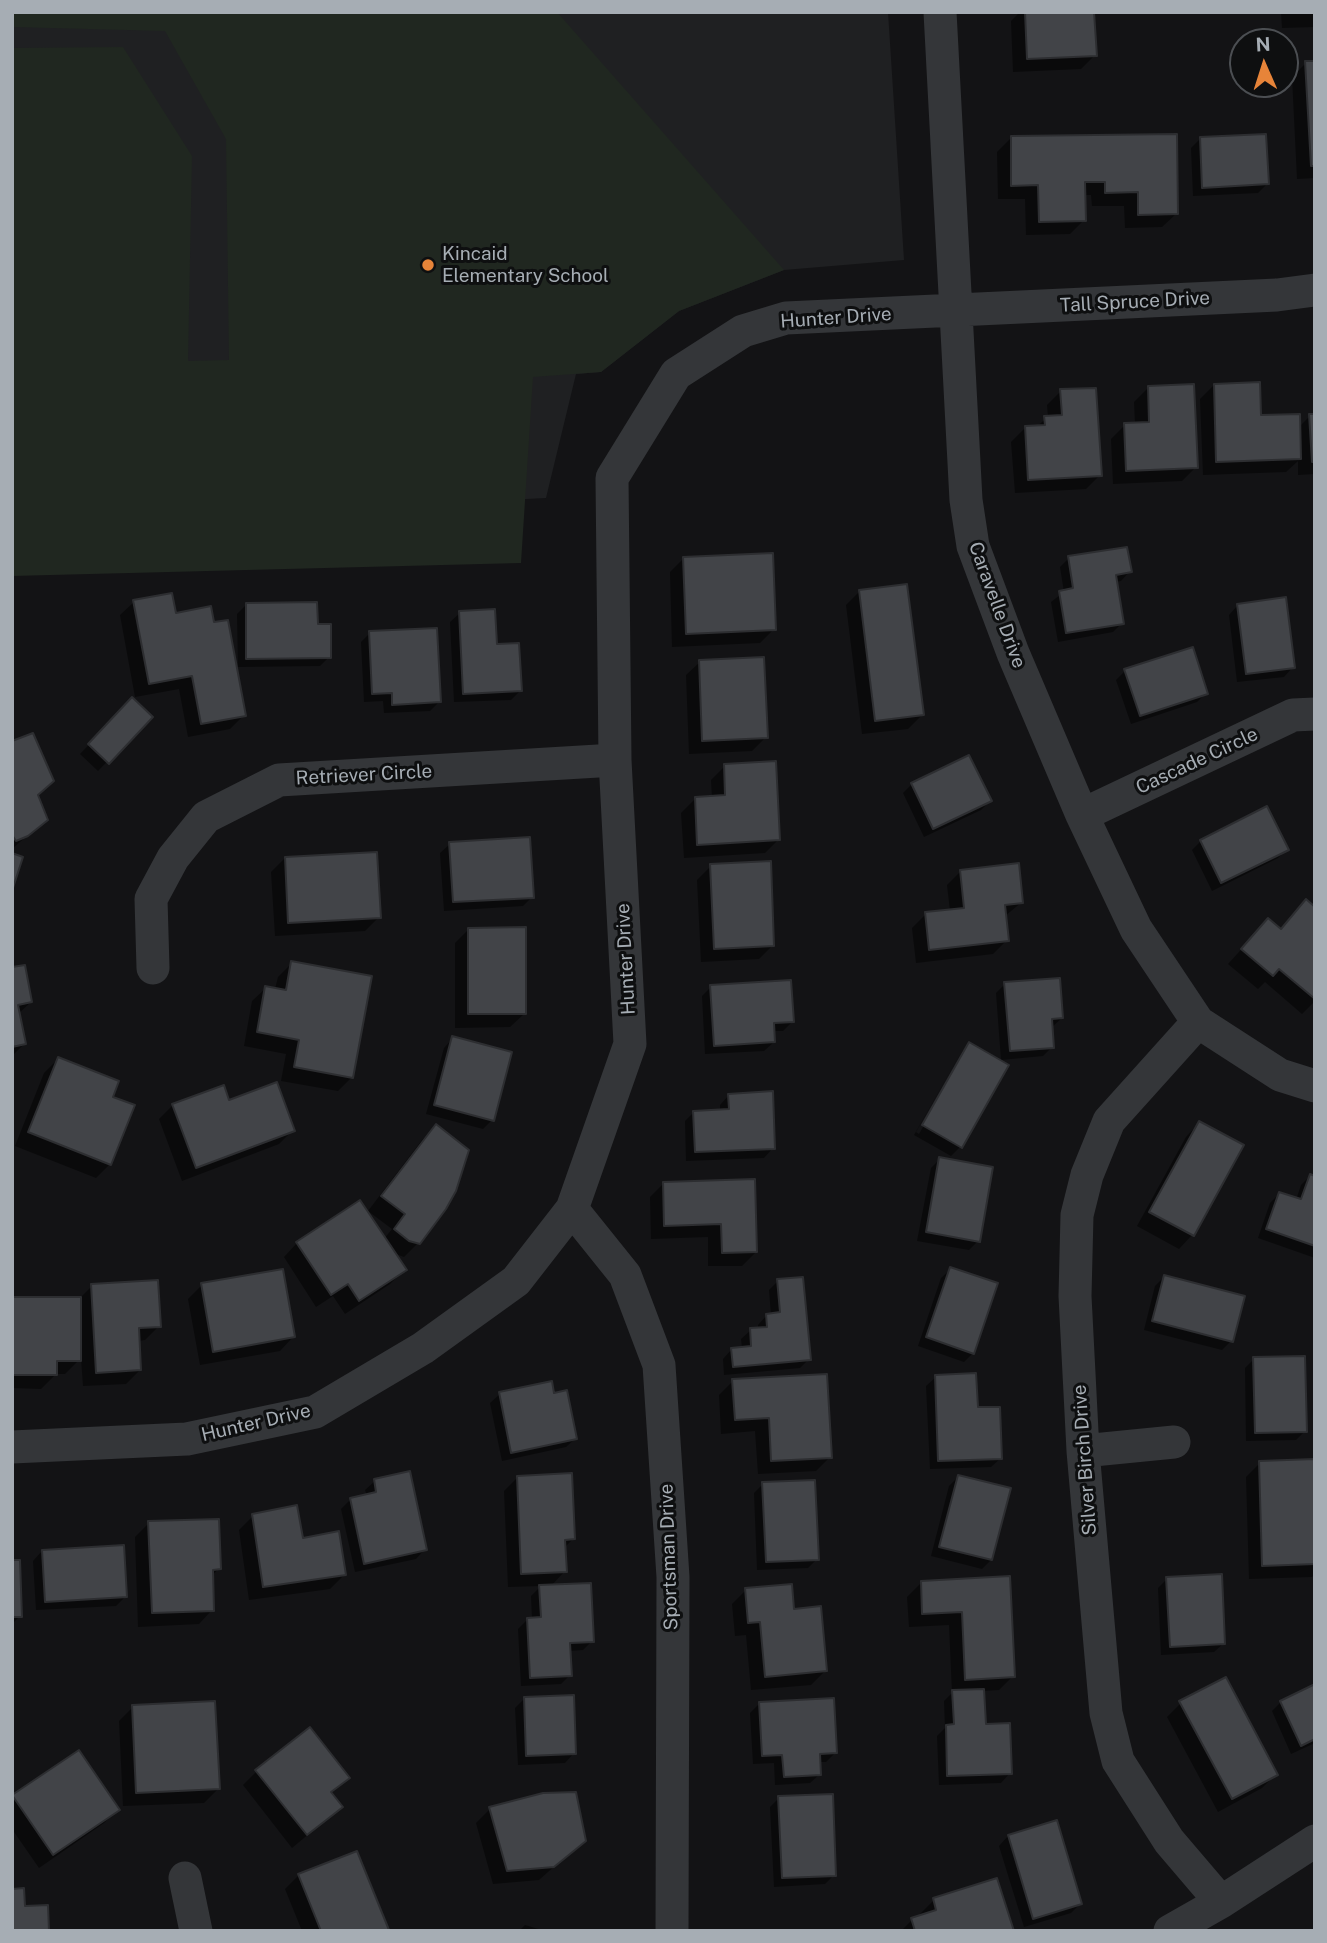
<!DOCTYPE html>
<html>
<head>
<meta charset="utf-8">
<style>
  body { margin:0 }
  #map { position:relative; width:1327px; height:1943px; overflow:hidden; background:#131315; font-family:"Public Sans",sans-serif }
  canvas { display:block }
  .frame { position:absolute; inset:0; border:14px solid #a6adb4; pointer-events:none }
  .north { position:absolute; left:1229px; top:28px; width:70px; height:70px; box-sizing:border-box; background:#0e0f10; border:2px solid #4b4e52; border-radius:50%; rotate:357deg; font-size:19px; font-weight:700; line-height:28px; text-align:center; color:#a6adb4 }
  .north::after { content:''; display:block; margin:auto; width:24px; height:32px; background:#e78439; clip-path:polygon(50% 0,100% 100%,50% 72%,0 100%) }
</style>
</head>
<body>
<div id="map">
<canvas width="1327" height="1943"></canvas>
<div class="frame"></div>
<div class="north">N</div>
</div>
<script>
const context = document.querySelector('canvas').getContext('2d');
context.lineJoin = 'round';
function fill(path, color) { context.fillStyle = color; context.fill(path, 'evenodd'); }
function trace(path, color, width, dash) { context.strokeStyle = color; context.lineWidth = width; context.lineCap = dash ? 'butt' : 'round'; context.setLineDash(dash || []); context.stroke(path); }
function label(font, color, halo, rows, align = 'center') {
  context.font = font + ' "Public Sans",sans-serif'; context.lineWidth = 6; context.setLineDash([]); context.textBaseline = 'middle'; context.strokeStyle = halo; context.fillStyle = color; for (const [text, x, y, turn = 0] of rows) {
    context.save(); context.translate(x, y); context.rotate((+turn || 0) * Math.PI / 180); context.textAlign = isNaN(turn) ? turn : align; if (halo) context.strokeText(text, 0, 0); context.fillText(text, 0, 0); context.restore();
  }
}
const built = new Path2D(`
  M12,12H888L904,260L784,270L679,311L601,372L576,374L546,498L12,525Z`);
const green = new Path2D(`
  M12,12H557L784,270L679,311L601,372L533,377L521,563L12,576V48L123,47L192,156L188,361L229,360L226,139L165,31L12,27Z`);
const shadow = new Path2D(`
  M1020,12H1093L1095,55L1081,69L1013,72L1011,21Z
  M1281,12H1315V27L1282,28Z
  M1306,63H1315V178L1297,179L1292,77Z
  M1175,135L1176,214L1162,227L1125,228L1124,206H1092L1091,195H1084V220L1070,234L1026,235L1025,199H998L997,152L1011,138Z
  M1200,139L1267,184L1258,193L1193,196L1191,148Z
  M1214,385L1259,417L1299,427L1310,416H1315V474L1298,475V461L1286,472L1203,475L1200,399Z
  M1148,388L1196,467L1182,481L1113,484L1111,439L1125,425L1135,424L1134,402Z
  M1061,391L1100,475L1086,489L1015,493L1011,442L1025,428H1035L1048,417L1047,405Z
  M684,558L774,629L760,643L672,647L670,572Z
  M1069,558L1130,571L1121,581L1115,582L1122,623L1113,632L1058,642L1051,602L1064,592L1060,567Z
  M860,591L922,715L908,729L862,734L846,605Z
  M134,602L213,624L244,715L230,729L188,737L179,689L135,697L120,615Z
  M246,605L316,626L329,657L320,666L238,667L237,614Z
  M1238,605L1293,667L1284,677L1237,682L1229,615Z
  M460,613L495,646L520,691L511,700L454,702L450,622Z
  M370,633L439,702L430,711L384,713L383,701L364,702L361,642Z
  M700,662L766,737L752,751L689,754L686,675Z
  M1125,671L1206,693L1197,702L1131,724L1116,680Z
  M132,700L150,717L98,771L80,754Z
  M12,743L46,819L12,849Z
  M725,766L779,839L765,853L684,858L681,813L695,799L712,798L711,780Z
  M912,784L990,801L981,810L924,837L903,793Z
  M1201,841L1287,849L1278,858L1212,891L1192,850Z
  M450,844L532,897L523,906L444,911L440,853Z
  M285,858L379,917L365,931L275,936L271,872Z
  M711,866L773,945L759,959L701,962L697,880Z
  M961,871L1022,902L1005,916L1007,940L993,954L916,963L912,928L926,914L950,911L947,885Z
  M1306,901L1315,909V1001L1302,1014L1265,982L1258,989L1228,964L1268,920L1279,930Z
  M469,929L524,1014L510,1027L455,1028V943Z
  M292,963L352,1077L338,1091L281,1081L286,1054L244,1046L252,1001L266,988L275,989L278,977Z
  M12,969L31,1002L18,1014L24,1044L12,1056Z
  M1005,984L1062,1018L1052,1027V1047L1043,1056L1001,1060L996,993Z
  M711,987L792,1022L783,1031H773L774,1042L764,1051L705,1054L702,996Z
  M453,1038L492,1120L483,1129L426,1114L444,1048Z
  M970,1044L1007,1065L960,1147L951,1156L914,1135L961,1053L916,1132L919,1134L966,1052H962Z
  M58,1059L111,1097L110,1164L96,1178L15,1146L44,1073Z
  M729,1095L773,1148L764,1158L686,1161L685,1121L694,1112L720,1111V1105Z
  M228,1102L293,1130L279,1144L182,1181L159,1119L173,1105Z
  M1199,1123L1192,1235L1179,1249L1137,1226L1186,1137Z
  M436,1126L418,1243L404,1257L393,1253L404,1270L390,1284L345,1314L333,1296L316,1307L284,1257L297,1243L384,1239L392,1229L368,1211L422,1140Z
  M940,1159L978,1241L969,1250L917,1241L931,1168Z
  M1310,1176L1315,1178V1258L1258,1238L1270,1203L1279,1194L1296,1200L1301,1185Z
  M754,1181L756,1252L742,1266H708V1237L651,1239L650,1197L664,1183Z
  M951,1269L973,1353L964,1362L918,1346L941,1278Z
  M1164,1277L1231,1341L1222,1350L1144,1330L1155,1286Z
  M778,1281L809,1359L800,1368L724,1375L723,1359L732,1349L742,1348L741,1339L751,1330L758,1329V1325L767,1315H771L769,1290Z
  M202,1285L293,1337L280,1351L200,1365L188,1299Z
  M92,1286L159,1326L145,1340L138,1341L140,1370L126,1384L83,1386L81,1358L65,1374H56L41,1389L12,1388V1299H79Z
  M1254,1359L1305,1431L1296,1440L1246,1441L1245,1368Z
  M936,1377L976,1409L1001,1458L991,1467L930,1469L926,1386Z
  M733,1381L830,1457L816,1471L758,1474L755,1431L721,1434L719,1395Z
  M500,1394L553,1395L576,1438L566,1447L502,1461L490,1403Z
  M1315,1461V1574L1312,1577L1249,1579L1246,1477L1260,1463Z
  M518,1477L573,1539L564,1548L565,1571L550,1587L592,1641L583,1650L569,1651L570,1675L561,1684L521,1686L518,1629L528,1619H532L531,1596L541,1586L508,1587L504,1491Z
  M958,1477L991,1560L982,1569L931,1556L949,1486Z
  M375,1481L425,1549L416,1559L355,1572L341,1509L351,1499L367,1496L365,1490Z
  M763,1484L817,1559L808,1568L757,1570L754,1493Z
  M253,1516L302,1540L344,1575L330,1589L249,1600L239,1530Z
  M149,1523L219,1568L211,1577L212,1610L199,1624L138,1627L135,1537Z
  M42,1551L125,1597L116,1606L36,1610L33,1561Z
  M12,1562L20,1616L12,1624Z
  M1008,1578L1013,1676L999,1690L983,1691L984,1726L1010,1773L1001,1783L939,1785L937,1736L945,1728L944,1701L952,1693L949,1625L909,1627L907,1597L921,1583Z
  M1167,1579L1224,1643L1214,1652L1161,1655L1158,1588Z
  M746,1590L792,1611L825,1671L811,1685L751,1690L746,1635L735,1636L732,1604Z
  M1315,1686V1743L1291,1754L1272,1711L1281,1702Z
  M525,1698L574,1753L565,1763L518,1765L515,1708Z
  M1181,1703L1276,1774L1262,1788L1218,1812L1167,1717Z
  M759,1704L836,1752L826,1762H819L820,1774L810,1783L775,1785L774,1763L753,1764L750,1713Z
  M133,1707L218,1789L204,1803L123,1806L119,1721Z
  M79,1752L118,1809L104,1823L39,1868L12,1829V1798Z
  M257,1771L347,1777L330,1794L341,1807L292,1848L243,1785Z
  M779,1798L834,1875L825,1884L774,1887L770,1807Z
  M490,1809L584,1840L539,1880L493,1884L476,1823Z
  M1008,1836L1080,1904L1071,1913L1024,1927L999,1846Z
  M299,1875L387,1930L302,1931L285,1889Z
  M934,1900L1012,1931H901L912,1920L921,1917L920,1914Z
  M525,1925L545,1931H519Z`);
const building = new Path2D(`
  M1025,12H1094L1097,56L1027,59Z
  M1305,61H1315V166H1311Z
  M1177,134L1178,214L1138,215V192L1105,193V182H1085L1086,221L1039,222L1038,185L1011,186V136Z
  M1266,134L1269,184L1202,188L1200,137Z
  M1260,382L1261,415L1300,414L1301,459L1216,462L1214,384Z
  M1194,384L1198,468L1126,471L1124,423L1149,422L1148,386Z
  M1096,388L1102,476L1028,480L1025,426L1045,425L1044,416L1062,415L1060,389Z
  M1309,414H1315V462H1312Z
  M1127,547L1132,572L1116,575L1124,624L1066,633L1059,591L1073,588L1068,556Z
  M773,553L776,630L686,634L683,557Z
  M907,584L924,715L875,721L859,590Z
  M172,593L176,613L211,606L214,622L228,620L246,716L201,724L192,676L149,684L133,600Z
  M1286,597L1295,668L1246,674L1237,604Z
  M317,602L318,624H331V658L246,659V603Z
  M495,609L497,644L519,643L522,691L463,694L459,611Z
  M437,628L441,702L392,705V693L372,694L369,631Z
  M1193,647L1208,694L1140,716L1124,669Z
  M764,657L768,738L702,741L699,660Z
  M132,697L153,717L109,764L88,744Z
  M33,733L54,781L38,795L48,820L28,836L16,841L12,835V741Z
  M969,755L992,801L933,829L911,783Z
  M776,761L780,840L697,845L695,797L725,795L724,764Z
  M1267,806L1289,850L1221,883L1200,840Z
  M530,837L534,898L453,902L449,842Z
  M377,852L381,918L288,923L285,857Z
  M12,853L23,857L12,891Z
  M771,861L774,946L714,949L710,864Z
  M1019,863L1023,903L1005,905L1009,941L929,950L925,912L964,908L960,870Z
  M1306,899L1315,907V999L1279,969L1273,976L1241,949L1268,918L1281,929Z
  M526,927V1014H468V928Z
  M291,961L372,976L353,1078L294,1067L299,1040L257,1032L265,986L286,990Z
  M25,965L32,1002L18,1005L26,1044L12,1047V967Z
  M1060,978L1063,1018L1052,1019L1054,1048L1010,1051L1004,982Z
  M791,980L794,1022L774,1023L775,1042L714,1046L710,985Z
  M452,1036L512,1052L494,1121L434,1105Z
  M969,1042L1009,1065L962,1148L922,1125Z
  M58,1057L119,1081L113,1097L135,1105L111,1165L28,1132Z
  M277,1082L295,1131L196,1168L172,1104L224,1085L229,1100Z
  M773,1091L775,1149L695,1152L693,1111L729,1109L728,1094Z
  M1199,1121L1244,1145L1194,1236L1149,1212Z
  M436,1124L469,1150L456,1191L446,1209L420,1244L409,1241L394,1229L405,1214L381,1196Z
  M939,1157L993,1167L980,1242L926,1232Z
  M1310,1174L1315,1176V1246L1266,1229L1279,1192L1301,1199Z
  M755,1179L757,1252L722,1253L721,1224L664,1226L663,1182Z
  M360,1200L407,1270L359,1301L348,1284L331,1295L296,1242Z
  M950,1267L998,1283L974,1354L926,1337Z
  M283,1269L295,1337L213,1352L201,1283Z
  M1164,1275L1245,1296L1233,1342L1152,1321Z
  M803,1277L811,1360L733,1367L731,1348L751,1346L750,1328L767,1327L766,1314L780,1312L777,1279Z
  M158,1280L161,1327L139,1328L141,1370L96,1373L91,1284Z
  M12,1297H81V1361H57V1375H12Z
  M1305,1356L1307,1432L1255,1433L1253,1357Z
  M976,1373L978,1407H1000L1002,1459L938,1461L935,1375Z
  M827,1374L832,1458L771,1461L769,1418L735,1420L732,1379Z
  M552,1381L554,1393L567,1390L577,1439L511,1453L499,1392Z
  M1315,1459V1564L1262,1566L1259,1461Z
  M410,1471L427,1550L364,1564L350,1498L376,1492L374,1479Z
  M572,1473L575,1539L565,1540L567,1572L521,1574L517,1476Z
  M958,1475L1011,1488L992,1560L939,1547Z
  M815,1480L819,1560L766,1562L762,1482Z
  M297,1505L303,1538L339,1531L346,1575L263,1587L252,1514Z
  M219,1519L221,1569L213,1570L214,1611L152,1613L148,1521Z
  M124,1545L127,1597L45,1602L42,1550Z
  M12,1560H20L22,1617H12Z
  M1222,1574L1225,1644L1170,1647L1166,1577Z
  M1010,1576L1015,1677L965,1680L962,1612L922,1614L921,1581Z
  M591,1583L594,1642L570,1643L572,1676L530,1678L527,1618L541,1617L539,1585Z
  M792,1584L794,1609L821,1606L827,1671L765,1677L760,1622L748,1623L745,1588Z
  M1226,1677L1278,1775L1232,1799L1179,1701Z
  M1315,1684V1739L1301,1746L1280,1701Z
  M984,1689L986,1724L1010,1723L1012,1774L947,1776L946,1725L954,1724L952,1690Z
  M574,1695L576,1754L526,1756L524,1697Z
  M834,1698L837,1753L820,1754L821,1775L784,1777L782,1755L762,1756L759,1702Z
  M215,1701L220,1789L136,1793L132,1705Z
  M310,1727L350,1778L331,1792L343,1807L307,1835L255,1770Z
  M79,1750L120,1810L53,1855L12,1795Z
  M576,1792L586,1841L554,1867L507,1871L489,1807L543,1793Z
  M833,1794L836,1876L782,1878L778,1796Z
  M1057,1820L1082,1904L1033,1919L1008,1835Z
  M357,1851L389,1930L321,1931L298,1874Z
  M997,1878L1014,1931H915L911,1918L936,1910L933,1898Z
  M24,1888L25,1906L48,1905L49,1931H12V1889Z`);
const minor = new Path2D(`
  M940,12L966,500L973,546L1013,653L1082,815L1136,929L1198,1022L1280,1075L1315,1086
  M1082,815L1293,715L1315,714
  M153,968L151,899L173,858L206,817L279,780L615,760
  M1198,1022L1109,1121L1087,1175L1077,1215L1075,1296L1083,1451L1106,1713L1118,1761L1169,1841L1221,1902
  M572,1209L625,1275L659,1365L673,1577L672,1931
  M12,1447L187,1439L315,1412L423,1348L516,1281L572,1209L630,1044L615,760L612,478L676,374L743,331L786,318L1277,295L1315,290
  M1083,1451L1174,1442
  M185,1878L196,1931
  M1170,1931L1221,1902L1315,1841`);
const markers = [
  [428,265,7,"#e78439"]
];
const poiNames = [
  ["Kincaid",442,254],
  ["Elementary School",442,276]
];
const streetNames = [
  ["Tall Spruce Drive",1135,302,-3],
  ["Hunter Drive",836,318,-4],
  ["Caravelle Drive",997,605,70],
  ["Cascade Circle",1197,761,-25],
  ["Retriever Circle",364,775,-3],
  ["Hunter Drive",626,959,-93],
  ["Hunter Drive",256,1423,-13],
  ["Silver Birch Drive",1085,1460,-94],
  ["Sportsman Drive",669,1557,-92]
];
fill(built, '#1f2022');
fill(green, '#202720');
fill(shadow, '#0007');
fill(building, '#424448');
trace(building, '#2d2e31', 2);
trace(minor, '#343639', 33);
for (const [x, y, r, color] of markers) { const dot = new Path2D(); dot.arc(x, y, r, 0, 2 * Math.PI); context.fillStyle = color; context.fill(dot); trace(dot, '#0e0f10', 2.5); }
label('19px', '#a6adb4', '#0e0f10', poiNames, 'left');
label('19px', '#a6adb4', '#0e0f10', streetNames);
</script>
</body>
</html>
